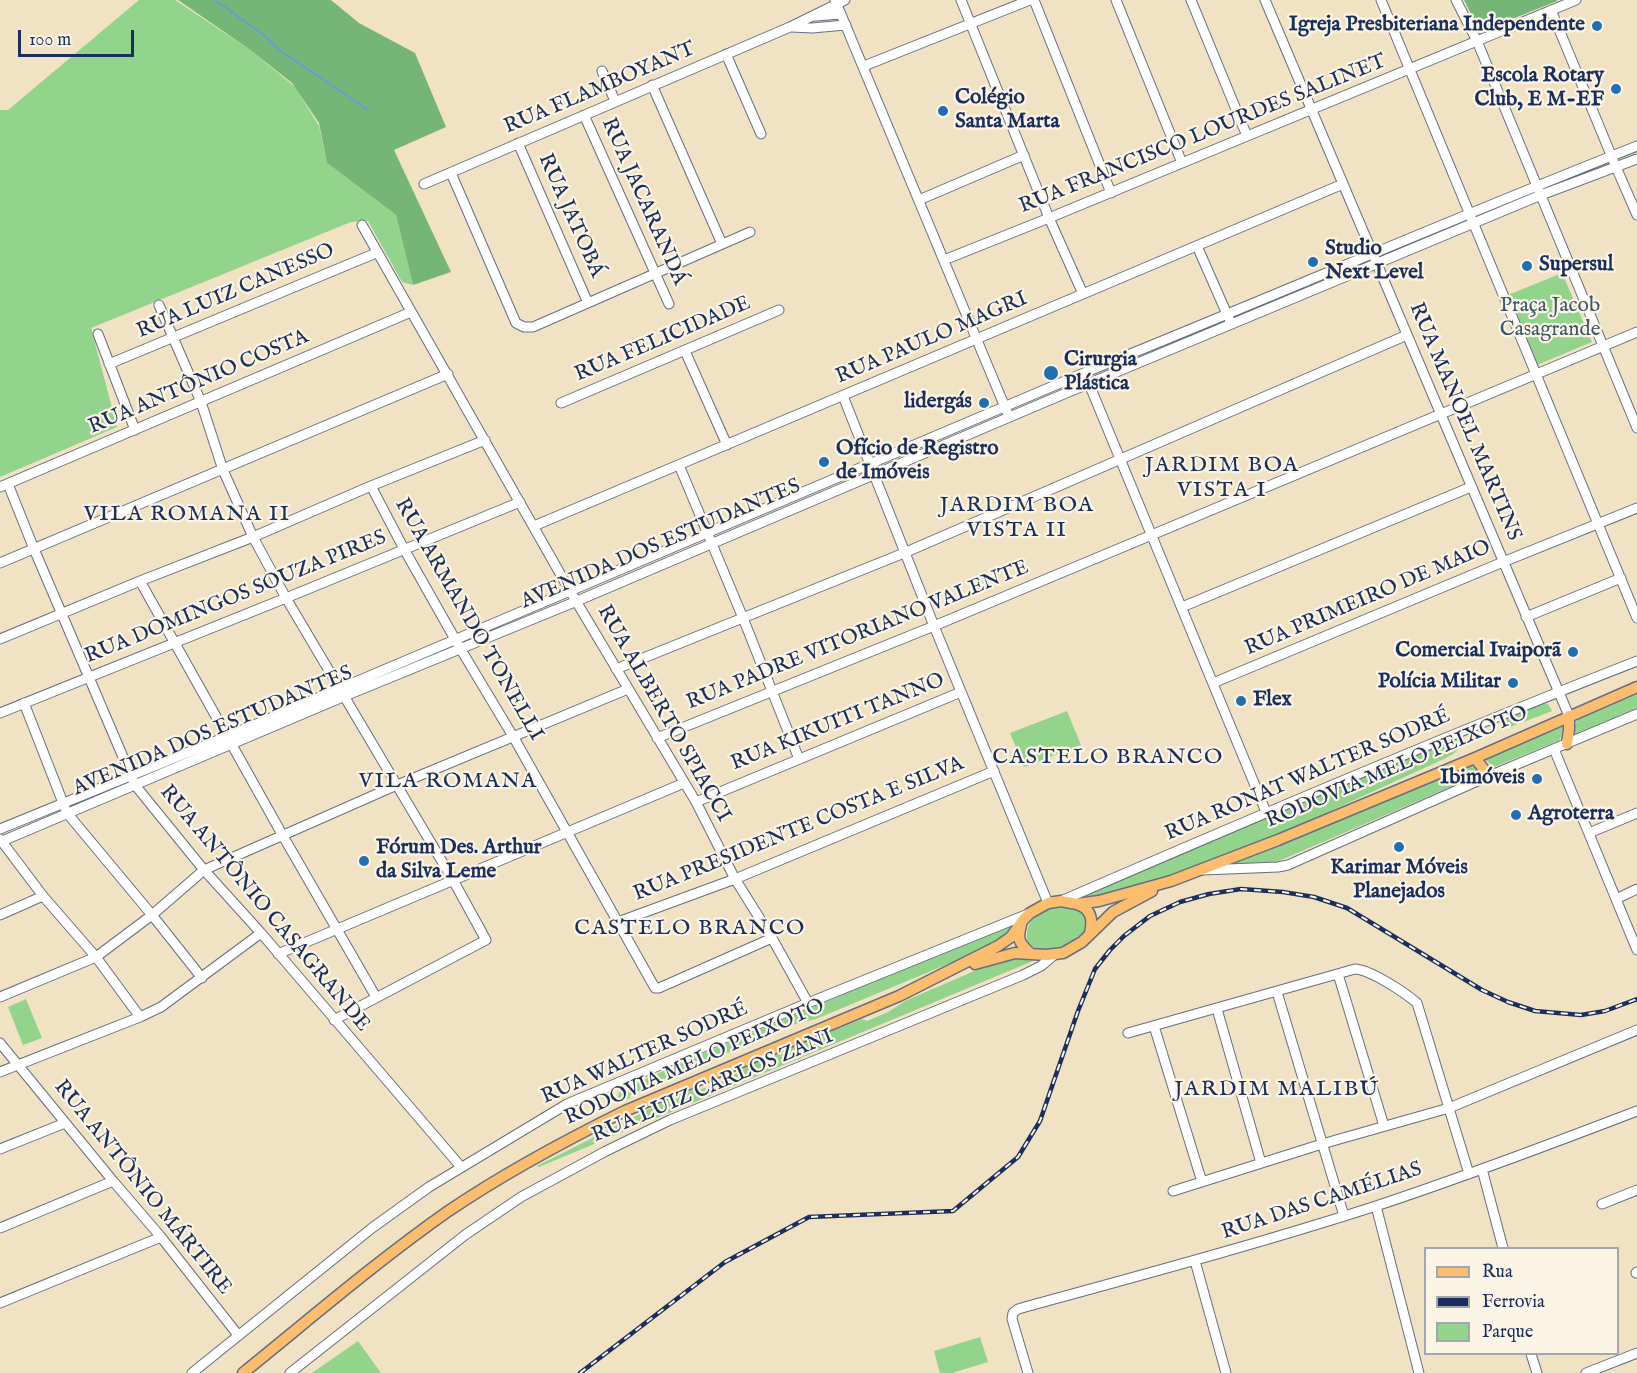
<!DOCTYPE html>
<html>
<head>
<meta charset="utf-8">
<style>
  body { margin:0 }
  #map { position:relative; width:1637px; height:1373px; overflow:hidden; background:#f1e2c4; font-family:"IM FELL English",serif }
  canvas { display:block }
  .legend { position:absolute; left:1424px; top:1247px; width:195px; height:108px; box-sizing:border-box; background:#fcf5e5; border:2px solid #a2a6af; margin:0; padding:8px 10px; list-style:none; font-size:18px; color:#1b2f5e }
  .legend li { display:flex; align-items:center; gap:12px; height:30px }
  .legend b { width:30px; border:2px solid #a2a6af }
  .scale { position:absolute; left:18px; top:30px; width:116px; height:27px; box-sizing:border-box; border:3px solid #1b2f5e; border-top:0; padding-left:8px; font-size:18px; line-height:21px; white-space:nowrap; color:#1b2f5e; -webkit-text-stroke:4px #fcf5e5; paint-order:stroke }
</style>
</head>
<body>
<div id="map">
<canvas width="1637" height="1373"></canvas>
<ul class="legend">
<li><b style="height:8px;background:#fcbd6e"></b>Rua</li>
<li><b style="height:8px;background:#1b2f5e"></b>Ferrovia</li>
<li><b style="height:16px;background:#92d48c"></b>Parque</li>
</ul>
<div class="scale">100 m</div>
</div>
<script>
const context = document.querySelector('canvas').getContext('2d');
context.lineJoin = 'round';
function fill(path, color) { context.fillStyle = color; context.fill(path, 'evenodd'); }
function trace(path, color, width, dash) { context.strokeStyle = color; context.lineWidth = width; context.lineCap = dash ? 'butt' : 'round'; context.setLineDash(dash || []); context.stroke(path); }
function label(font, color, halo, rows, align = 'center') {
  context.font = font + ' "IM FELL English",serif'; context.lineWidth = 4.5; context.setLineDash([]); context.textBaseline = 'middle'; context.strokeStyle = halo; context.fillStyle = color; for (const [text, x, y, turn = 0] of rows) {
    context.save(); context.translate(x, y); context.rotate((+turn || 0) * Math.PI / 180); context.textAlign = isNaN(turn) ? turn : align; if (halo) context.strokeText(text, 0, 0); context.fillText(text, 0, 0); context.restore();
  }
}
const green = new Path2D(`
  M139,0H175L249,49L295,87L319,126L327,163L396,215L413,285L402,282L368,221L351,222L91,328L117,427L0,477V110H8Z
  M1562,273L1592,342L1537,365L1508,295Z
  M1637,693V709L1573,736L1577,719Z
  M1544,703L1548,704L1552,711L1500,731L1505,720Z
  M1067,711L1081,745L1024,767L1010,733Z
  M1564,723L1560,740L1494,767L1483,758Z
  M1463,735C1463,747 1456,753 1446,758L1287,831L1171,881L1101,899L1062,900Z
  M1472,763L1483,773L1274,863L1215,866Z
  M1055,906L1080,907L1088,917L1086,930C1071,944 1042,961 1027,941C1025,921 1037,912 1055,906Z
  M1014,922V929L998,942L955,961L816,1019L795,1024L731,1051L702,1066L668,1078L630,1095V1098L620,1102L617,1100L619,1093L623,1089L702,1054Z
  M1017,956L1033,961L539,1167L537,1166L681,1093L705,1088L729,1078L753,1063L862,1019L867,1021L888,1012L907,1000L1002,959Z
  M26,999L42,1038L23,1045L8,1007Z
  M980,1337L988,1362L952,1373H940L934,1351Z
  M358,1341L381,1373H312Z`);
const forest = new Path2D(`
  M178,0H331L359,23L415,53L446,127L394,150L451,272L413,285L396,215L327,163L319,123L292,83L249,49Z
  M1464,0H1557V1L1480,32Z`);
const stream = new Path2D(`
  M215,0L261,33L282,52L368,110`);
const minor = new Path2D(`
  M835,0L1007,412
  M961,0L1049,218L1083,294
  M1034,0L1111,193
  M1116,0L1182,163
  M1191,0L1247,136
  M1265,0L1569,716
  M1381,0L1637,618
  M1456,0L1477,41L1637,428
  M1551,10L1616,167L1637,215
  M815,16L841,14
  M792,27L812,28L846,25
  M726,54L761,134
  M864,66L1030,0
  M602,71L615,101
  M652,85L722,244
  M584,115L669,304
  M518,143L588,303
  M451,173L516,323L524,327H533L750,232
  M424,184L790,27L845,0
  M919,200L1024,155
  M362,225L570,591L696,802L735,879L772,938L808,1003
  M1197,246L1230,321
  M944,260L1049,218L1576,0
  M159,305L201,402L223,470L253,537L286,598L453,880L486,940L334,1020
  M98,334L135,430
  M685,351L727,445
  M109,364L376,253
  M1087,379L1266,812
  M843,396L934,626L1048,903
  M561,403L779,310
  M679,465L743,618L799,759
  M8,484L34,549L135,785L204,870L261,933L461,1167
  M371,486L404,549L460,648L514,738L655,988H659L772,938
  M0,487L411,312
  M534,526L1343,184
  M0,563L448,374
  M140,581L283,836L376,997
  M1182,607L1471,487
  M1526,617L1621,578
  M0,639L140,581L253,537L371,486L485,440
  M616,669L904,553L1407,335
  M1213,683L1503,562L1637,508
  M24,703L67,813L152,915L202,978
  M0,713L286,598L520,502
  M657,738L934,626L1637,332
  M1554,749L1637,950
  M696,802L961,692
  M0,829L228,736L1084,373C1269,298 1452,219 1637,146
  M1589,833L1637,813
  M0,839L43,896L96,957L140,1017
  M0,842L345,696L577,601L1059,396L1541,195L1637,159
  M1203,870L1278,867L1288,865L1489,776L1637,714
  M1616,899L1637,889
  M1061,901C1252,818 1443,737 1637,661
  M0,915L43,896
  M618,922L735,879L994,771
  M278,954L684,783
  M1338,974L1384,1126
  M1277,992L1344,1216
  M0,997L96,957L152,915L204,870L397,785L628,689
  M1217,1009L1261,1163
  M1154,1026L1202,1182
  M1128,1033L1355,969C1371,970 1404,992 1417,1003L1469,1174
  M0,1043L113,1181L161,1237L238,1335
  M0,1072L140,1017L161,1007L261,933
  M0,1149L65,1123
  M1482,1169L1503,1248
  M1173,1191L1322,1144L1449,1108L1637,1030
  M1602,1204L1637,1190
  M1376,1206L1419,1373
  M0,1228L113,1181
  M1195,1261L1226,1373
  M1636,1273L1637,1272
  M0,1303L161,1237
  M1531,1354L1537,1373
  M192,1373L372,1228L429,1187L567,1104L808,1003L1028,914
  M290,1373L465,1235L521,1197L606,1151L670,1120L1023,975L1041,966L1054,955
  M1028,1373L1012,1319L1013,1313L1018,1309C1138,1276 1258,1244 1376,1206C1464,1177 1551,1144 1637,1111
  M1586,1373L1637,1353`);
const major = new Path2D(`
  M1567,744L1569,729V716
  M1475,758L1489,776
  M1077,904C1092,909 1093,920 1090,933
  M1021,925C1017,940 1019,943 1031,954
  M975,964L1015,953L1046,955L1063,953L1082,942L1113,912L1152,891
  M243,1373C310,1319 376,1262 447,1212C503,1174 564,1141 625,1111L899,996L998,946L1011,937L1024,919L1030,913L1048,903L1061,901L1077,904L1099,901L1171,881L1278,840L1475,758L1637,687`);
const rail = new Path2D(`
  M580,1373L725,1262L809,1217L953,1211L1018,1157L1040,1121L1078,1011L1095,969L1110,950L1124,936L1150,916L1180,902L1209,894L1241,889L1283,892L1314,897L1347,908L1482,990L1508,1002L1535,1011L1581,1015L1605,1011L1637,999`);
const markers = [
  [1597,26,6,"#1f6fb2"],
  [1616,89,6,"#1f6fb2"],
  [943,111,6,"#1f6fb2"],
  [1313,262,6,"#1f6fb2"],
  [1527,266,6,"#1f6fb2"],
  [1051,373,8,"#1f6fb2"],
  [984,403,6,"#1f6fb2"],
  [824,462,6,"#1f6fb2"],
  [1573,652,6,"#1f6fb2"],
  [1513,683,6,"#1f6fb2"],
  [1241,701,6,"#1f6fb2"],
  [1537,779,6,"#1f6fb2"],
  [1516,815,6,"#1f6fb2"],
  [1399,847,6,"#1f6fb2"],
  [364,861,6,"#1f6fb2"]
];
const poiNames = [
  ["Igreja Presbiteriana Independente",1585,26,"right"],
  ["Escola Rotary",1604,77,"right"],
  ["Club, E M-EF",1604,101,"right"],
  ["Colégio",955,99],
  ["Santa Marta",955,123],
  ["Studio",1325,250],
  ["Next Level",1325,274],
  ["Supersul",1539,266],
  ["Cirurgia",1064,361],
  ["Plástica",1064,385],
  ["lidergás",972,403,"right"],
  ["Ofício de Registro",836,450],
  ["de Imóveis",836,474],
  ["Comercial Ivaiporã",1561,652,"right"],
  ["Polícia Militar",1501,683,"right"],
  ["Flex",1253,701],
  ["Ibimóveis",1525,779,"right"],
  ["Agroterra",1528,815],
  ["Fórum Des. Arthur",376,849],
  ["da Silva Leme",376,873],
  ["Karimar Móveis",1399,869,"center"],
  ["Planejados",1399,893,"center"]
];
const streetNames = [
  ["RUA FLAMBOYANT",600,89,-23],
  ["RUA FRANCISCO LOURDES SALINET",1203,135,-22],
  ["RUA JACARANDÁ",643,202,66],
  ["RUA JATOBÁ",570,216,66],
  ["RUA LUIZ CANESSO",236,292,-23],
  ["RUA PAULO MAGRI",932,339,-23],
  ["RUA FELICIDADE",663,340,-23],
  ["RUA ANTÔNIO COSTA",199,383,-23],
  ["RUA MANOEL MARTINS",1464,422,67],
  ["AVENIDA DOS ESTUDANTES",661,545,-23],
  ["RUA DOMINGOS SOUZA PIRES",236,598,-22],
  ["RUA PRIMEIRO DE MAIO",1368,599,-23],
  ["RUA ARMANDO TONELLI",468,620,60],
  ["RUA PADRE VITORIANO VALENTE",858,636,-22],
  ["RUA ALBERTO SPIACCI",663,714,60],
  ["RUA KIKUITI TANNO",838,723,-22],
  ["AVENIDA DOS ESTUDANTES",213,732,-23],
  ["RODOVIA MELO PEIXOTO",1397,768,-23],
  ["RUA RONAT WALTER SODRÉ",1308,776,-23],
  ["RUA PRESIDENTE COSTA E SILVA",799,830,-22],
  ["RUA ANTÔNIO CASAGRANDE",264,909,50],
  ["RUA WALTER SODRÉ",645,1054,-24],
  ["RODOVIA MELO PEIXOTO",695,1063,-24],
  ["RUA LUIZ CARLOS ZANI",713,1087,-23],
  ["RUA ANTÔNIO MÁRTIRE",142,1188,51],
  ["RUA DAS CAMÉLIAS",1322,1202,-18]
];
const parkNames = [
  ["Praça Jacob",1550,307],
  ["Casagrande",1550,331]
];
const neighbourhoodNames = [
  ["JARDIM BOA",1222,466],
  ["VISTA I",1222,491],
  ["JARDIM BOA",1017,506],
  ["VISTA II",1017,531],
  ["VILA ROMANA II",187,515],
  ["CASTELO BRANCO",1108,758],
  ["VILA ROMANA",448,782],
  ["CASTELO BRANCO",690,929],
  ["JARDIM MALIBÚ",1277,1090]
];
fill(green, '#92d48c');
fill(forest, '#75b678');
trace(stream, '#669ed4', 2);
trace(minor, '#666e82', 11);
trace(major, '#666e82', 13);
trace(minor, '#fff', 9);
trace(major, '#fcbd6e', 10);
trace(rail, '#1b2f5e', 4.5);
trace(rail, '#fcf5e5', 2, [7]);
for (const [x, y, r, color] of markers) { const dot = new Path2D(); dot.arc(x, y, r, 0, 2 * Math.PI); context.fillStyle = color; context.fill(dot); trace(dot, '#fcf5e5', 2); }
label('bold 21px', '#1b2f5e', '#fcf5e5', poiNames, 'left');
label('21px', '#1b2f5e', '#fcf5e5', streetNames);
label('21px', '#39586a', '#fcf5e5', parkNames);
context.letterSpacing = '1.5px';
label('22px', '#1b2f5e', '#fcf5e5', neighbourhoodNames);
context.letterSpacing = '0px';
</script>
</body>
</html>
